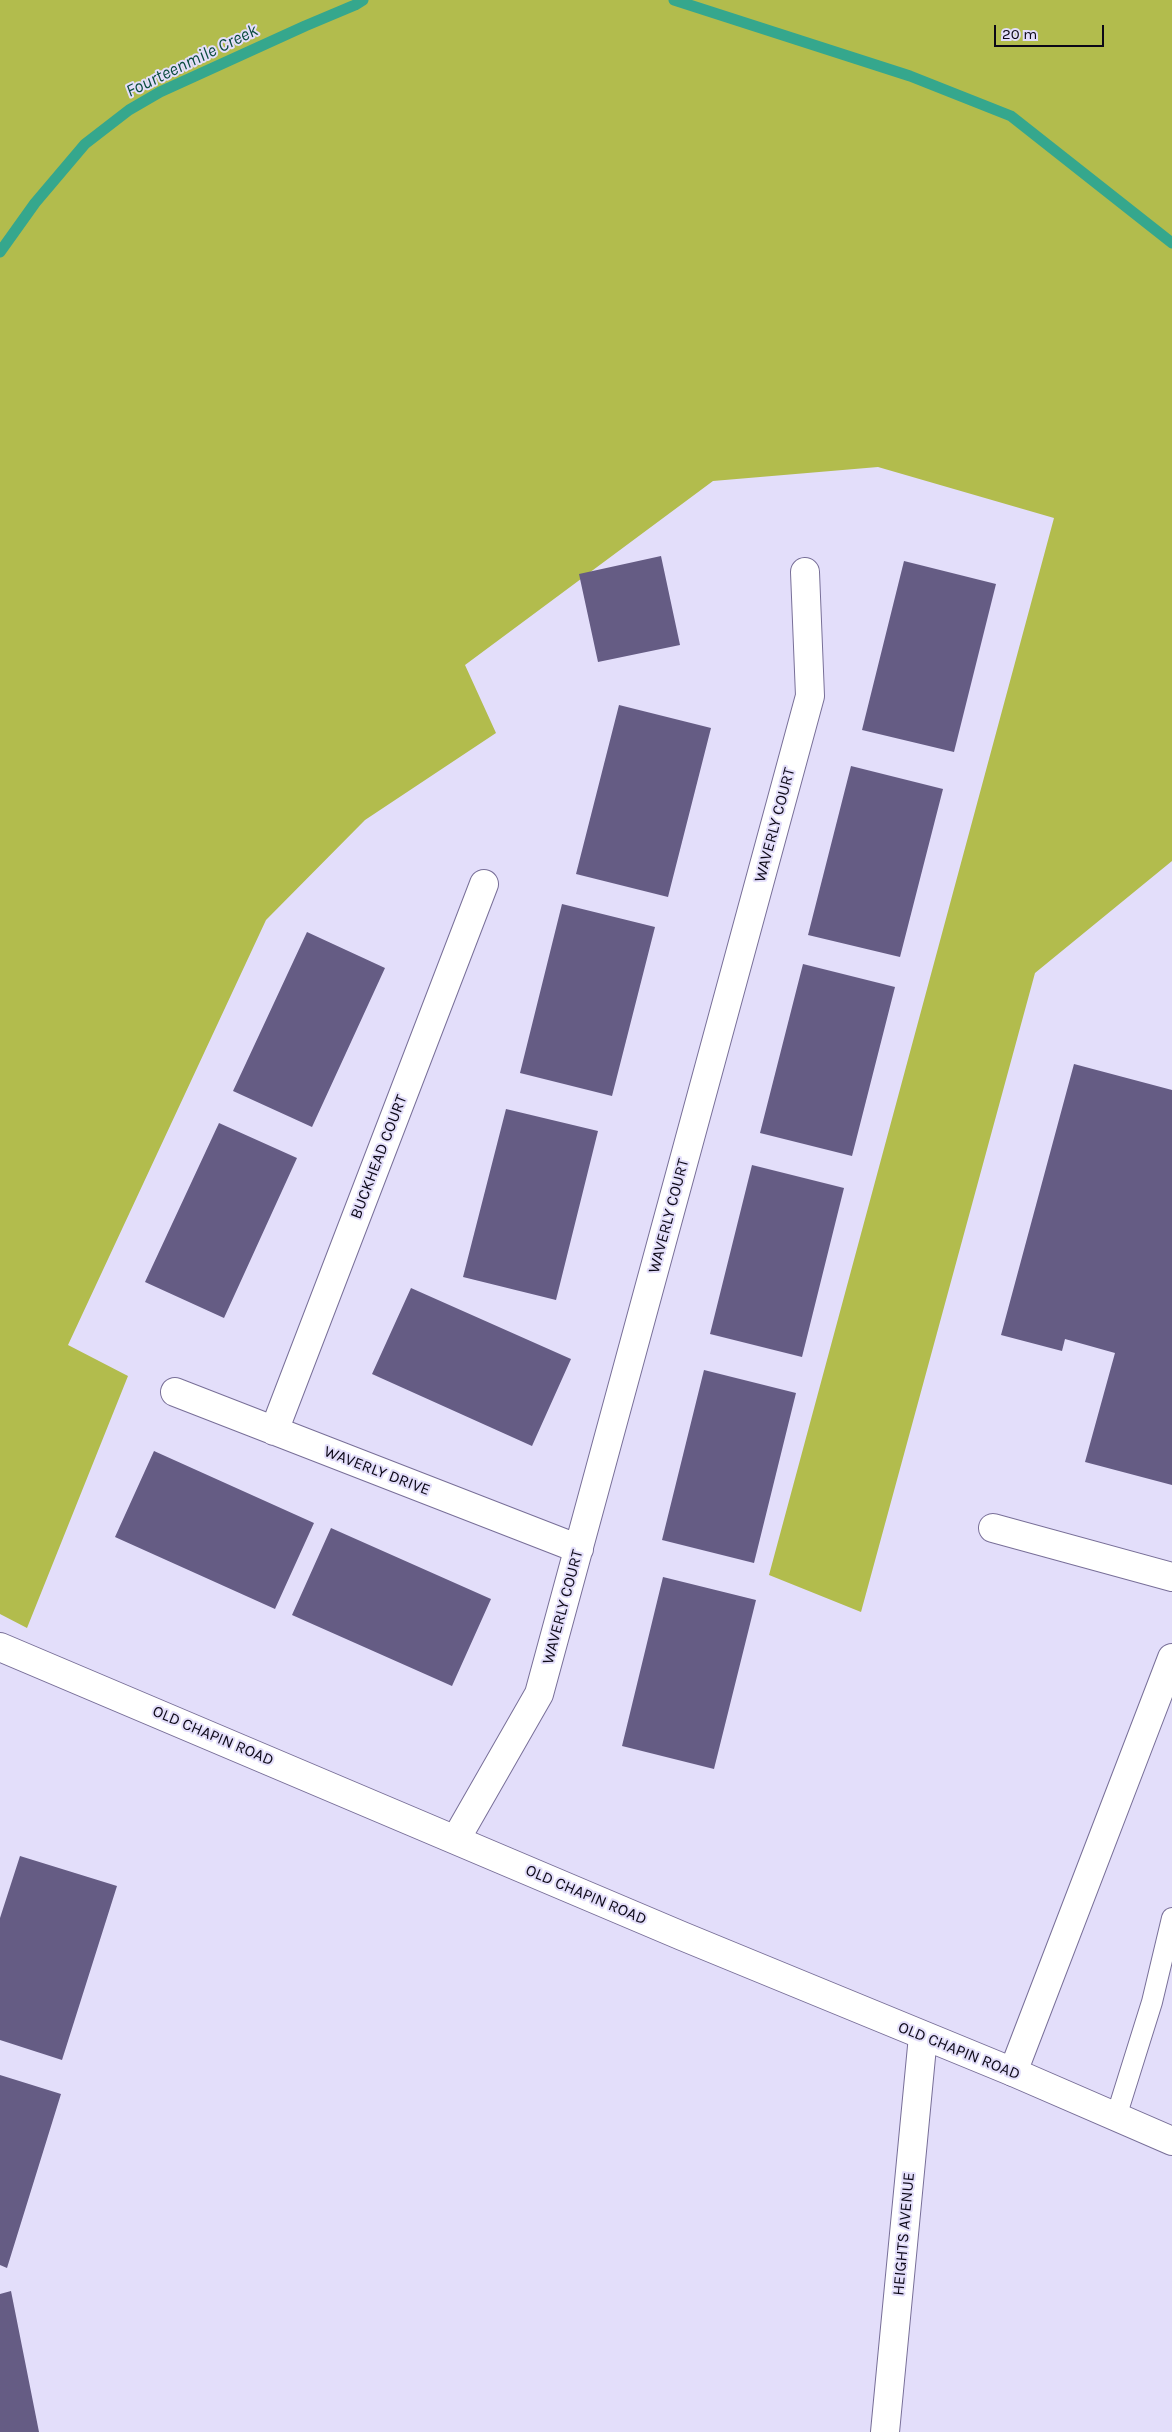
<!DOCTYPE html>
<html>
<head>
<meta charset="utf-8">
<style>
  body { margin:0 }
  #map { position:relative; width:1172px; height:2432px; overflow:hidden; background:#e3defa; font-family:Karla,sans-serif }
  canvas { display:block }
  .scale { position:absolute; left:994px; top:25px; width:110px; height:22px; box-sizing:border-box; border:2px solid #0c0817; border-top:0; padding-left:6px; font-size:15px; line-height:18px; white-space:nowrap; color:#0c0817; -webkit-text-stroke:4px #e3defa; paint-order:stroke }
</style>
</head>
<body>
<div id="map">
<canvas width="1172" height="2432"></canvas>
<div class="scale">20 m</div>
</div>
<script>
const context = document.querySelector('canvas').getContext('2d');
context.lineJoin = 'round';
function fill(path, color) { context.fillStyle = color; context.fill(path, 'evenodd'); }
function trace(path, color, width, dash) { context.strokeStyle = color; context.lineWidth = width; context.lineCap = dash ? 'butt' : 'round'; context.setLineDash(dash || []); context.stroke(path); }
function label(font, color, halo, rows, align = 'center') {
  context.font = font + ' Karla,sans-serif'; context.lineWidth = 4; context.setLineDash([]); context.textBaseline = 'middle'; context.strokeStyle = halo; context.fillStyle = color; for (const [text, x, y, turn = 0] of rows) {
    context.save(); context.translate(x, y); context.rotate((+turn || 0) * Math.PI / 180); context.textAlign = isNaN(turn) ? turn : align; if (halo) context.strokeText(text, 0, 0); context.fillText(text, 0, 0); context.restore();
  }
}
const forest = new Path2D(`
  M0,0H1172V861L1035,973L861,1612L769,1575L1054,518L878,467L713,481L465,665L496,733L365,820L266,920L68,1345L128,1376L27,1628L0,1614Z`);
const stream = new Path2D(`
  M674,0L910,76L1011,116L1172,243
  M0,252L35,203L85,144L129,110L160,92L305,26L355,5L363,0`);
const building = new Path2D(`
  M661,556L680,645L598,662L579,574Z
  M904,561L996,584L954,752L862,730Z
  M619,705L711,728L668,897L576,874Z
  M851,766L943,789L900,957L808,935Z
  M562,904L655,927L612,1096L520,1073Z
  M307,932L385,968L312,1127L233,1091Z
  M803,964L895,987L852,1156L760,1133Z
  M1074,1064L1172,1090V1485L1085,1462L1115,1353L1065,1339L1062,1351L1001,1335Z
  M506,1109L598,1131L556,1300L463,1277Z
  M219,1123L297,1158L224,1318L145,1282Z
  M752,1165L844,1188L802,1357L710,1334Z
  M411,1288L571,1359L532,1446L372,1374Z
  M704,1370L796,1393L754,1563L662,1540Z
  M154,1451L314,1523L275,1609L115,1537Z
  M331,1528L491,1599L452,1686L292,1615Z
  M663,1577L756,1600L714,1769L622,1746Z
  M20,1856L117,1886L62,2060L0,2040V1918Z
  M0,2075L61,2094L7,2268L0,2265Z
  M11,2291L39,2432H0V2294Z`);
const lane = new Path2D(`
  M1116,2117L1152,2002L1172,1918`);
const street = new Path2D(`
  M175,1392L579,1549
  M274,1431L484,884
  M993,1528L1172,1577
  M456,1839L539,1694L810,696L805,572
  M1013,2072L1172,1658
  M885,2432L923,2036`);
const secondary = new Path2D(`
  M0,1647L682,1936L1013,2072L1172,2141`);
const streetNames = [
  ["WAVERLY COURT",775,825,-75],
  ["BUCKHEAD COURT",379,1157,-69],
  ["WAVERLY COURT",669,1216,-75],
  ["WAVERLY DRIVE",377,1471,21],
  ["WAVERLY COURT",563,1607,-75],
  ["OLD CHAPIN ROAD",213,1736,23],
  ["OLD CHAPIN ROAD",586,1895,23],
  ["OLD CHAPIN ROAD",959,2051,22],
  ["HEIGHTS AVENUE",904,2234,-85]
];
const waterNames = [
  ["Fourteenmile Creek",192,61,-26]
];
fill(forest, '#b2bc4d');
trace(stream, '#35a78d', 11);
fill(building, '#655c84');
trace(lane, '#786f98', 22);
trace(street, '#786f98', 30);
trace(secondary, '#786f98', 30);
trace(lane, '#fff', 20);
trace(street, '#fff', 28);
trace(secondary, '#fff', 28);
label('16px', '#0c0817', '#e3defa', streetNames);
label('italic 18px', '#0b4c3e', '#e3defa', waterNames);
</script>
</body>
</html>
